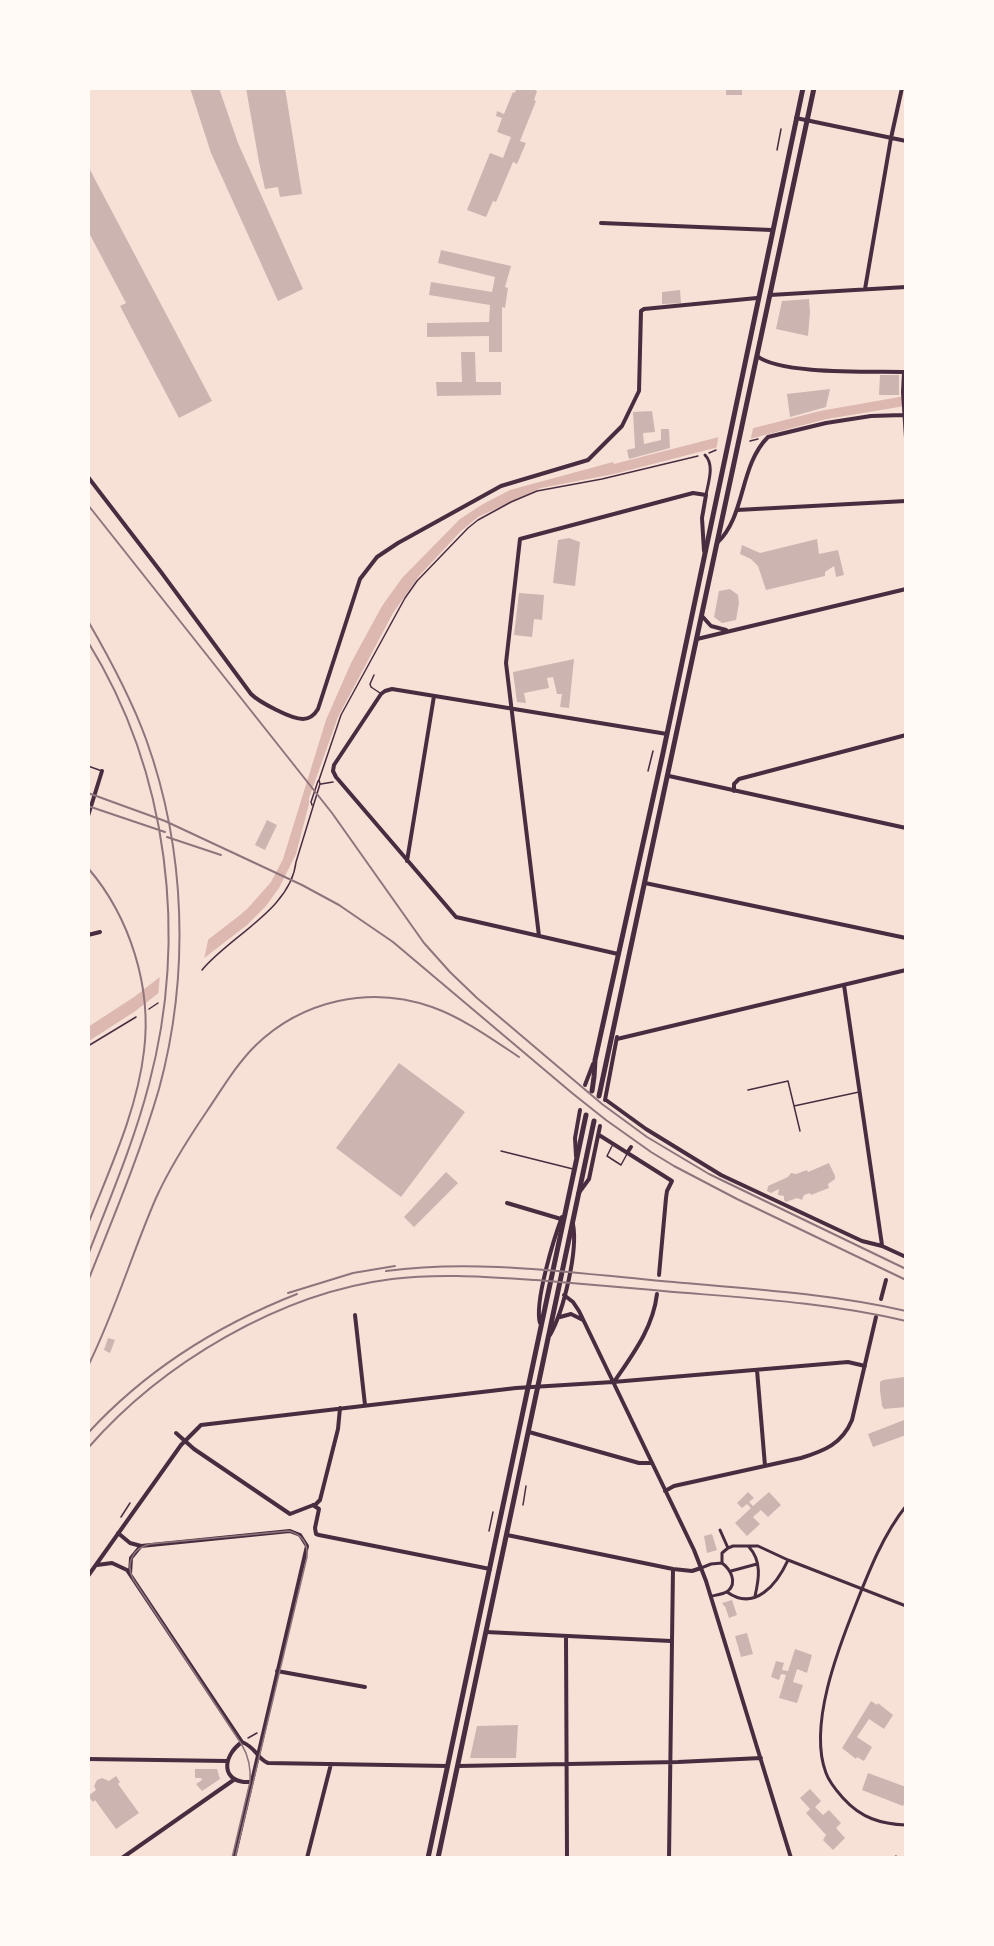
<!DOCTYPE html>
<html>
<head>
<meta charset="utf-8">
<style>
  body { margin:0 }
  #map { position:relative; width:994px; height:1946px; overflow:hidden; background:#f7e1d7; font-family:"DM Sans",sans-serif }
  canvas { display:block }
  .frame { position:absolute; inset:0; border:90px solid #fffaf5; pointer-events:none }
</style>
</head>
<body>
<div id="map">
<canvas width="994" height="1946"></canvas>
<div class="frame"></div>
</div>
<script>
const context = document.querySelector('canvas').getContext('2d');
context.lineJoin = 'round';
function fill(path, color) { context.fillStyle = color; context.fill(path, 'evenodd'); }
function trace(path, color, width, dash) { context.strokeStyle = color; context.lineWidth = width; context.lineCap = dash ? 'butt' : 'round'; context.setLineDash(dash || []); context.stroke(path); }
const water = new Path2D(`
  M905,396V406L827,419L614,474L541,488L478,517L461,531L419,576L393,613L338,717L309,798V804L296,854L279,888L266,906L247,925L134,1012L89,1041L88,1027L134,997L240,915L248,908L271,882L283,859L326,720L351,663L382,606L402,578L460,519L483,504L510,490L613,462L614,464L820,411Z`);
const pier = new Path2D(`
  M754,424L750,442L716,450L719,434L721,433Z
  M209,936L203,964L158,997L160,974Z`);
const building = new Path2D(`
  M190,88H219L238,143L303,289L278,301L211,153Z
  M246,88H285L302,194L280,197L278,187L265,189L259,162Z
  M516,88H532L537,91L534,100L536,101L520,141L526,143L517,164L513,162L496,202L493,201L486,217L467,210L490,153L503,158L511,137L497,132L502,118L496,116L497,111L504,114L513,92L515,93Z
  M726,88H742V95H726Z
  M88,166L212,401L179,418L120,306L126,303L88,231Z
  M441,250L511,266L505,287L508,288L505,308L502,307V352H489V336L427,337V323L489,322L490,305L429,295L431,282L492,292L495,277L438,263Z
  M680,290L681,303L662,304V292Z
  M809,299L810,312L808,336L776,329L782,301Z
  M461,352H475L476,382H501V395L437,396L436,382H462Z
  M880,375H899V395H879Z
  M830,389L826,407L790,417L787,394Z
  M652,411L655,432L643,433L644,444L661,440V429H669L670,448L629,459L627,450L635,448L633,412Z
  M569,538L580,542L575,586L553,583L558,540Z
  M817,539L819,554L838,550L844,575L836,577L834,566L825,572V576L766,590L758,566L751,559L740,554L742,545L760,553Z
  M730,589L738,595L739,603L736,620L722,623L714,617L719,591Z
  M519,593L544,595L542,620L534,619L532,637L514,635Z
  M574,659L569,708L560,707L562,694H557L553,677L547,678L549,688L524,693L526,703L517,702L513,672Z
  M267,820L277,825L265,850L255,845Z
  M399,1063L465,1112L401,1197L336,1148Z
  M829,1163L835,1176V1179L828,1184L829,1188L811,1195L810,1193L804,1195L802,1200L797,1198L786,1202L784,1200V1196L778,1195L779,1189L771,1193L767,1191L768,1186L788,1177L791,1173L796,1174L807,1170L808,1172Z
  M446,1172L458,1183L414,1227L404,1217Z
  M108,1338L115,1340L110,1353L104,1350Z
  M904,1377L906,1378V1407L884,1409L882,1406L880,1390V1382L883,1380Z
  M904,1420L906,1435L873,1447L868,1434Z
  M748,1492L754,1498L749,1502L753,1506L769,1492L781,1505L768,1517L761,1510L753,1517L760,1524L747,1536L735,1523L751,1508L747,1504L742,1508L737,1503Z
  M712,1534L717,1550L707,1553L704,1536Z
  M732,1600L737,1615L729,1618L725,1606H724L722,1603Z
  M747,1633L753,1654L741,1657L735,1636Z
  M795,1649L812,1655L807,1673L797,1669L793,1682L803,1685L797,1703L779,1698L786,1675L781,1674L779,1680L771,1677L776,1661L784,1663L782,1670L788,1671Z
  M871,1701L877,1705L878,1703L893,1715L884,1729L869,1719L857,1737L872,1747L864,1761L857,1757L856,1759L842,1748Z
  M518,1725L516,1758H470L477,1726Z
  M195,1769H217L220,1779L202,1791L196,1784L202,1780L201,1778H195Z
  M868,1773L906,1787V1800L903,1806L862,1790Z
  M116,1776L120,1782L118,1784L139,1813L116,1829L95,1800L93,1802L88,1796L96,1790L94,1786L97,1780L102,1778L109,1781Z
  M810,1789L821,1801L815,1807L823,1815L829,1810L841,1823L836,1828L845,1838L833,1850L823,1840L826,1835L806,1813L810,1809L800,1798Z`);
const path = new Path2D(`
  M777,150L781,129
  M750,441L758,439
  M709,453L716,450
  M648,771L653,751
  M321,784L333,782
  M312,805L311,802L318,781
  M202,970C230,936 291,909 296,862L320,784L319,780L341,715L405,598L417,581L468,528L478,520L511,502L537,491L602,479L698,456
  M149,1009L158,1003
  M88,1046L136,1017
  M523,1505L526,1486
  M121,1517L130,1503
  M489,1531L493,1512
  M248,1738L257,1733
  M782,1857V1858`);
const service = new Path2D(`
  M374,675L370,684L371,687L380,693
  M88,766L102,771
  M748,1090L788,1081L800,1131
  M794,1106L859,1092
  M612,1146L607,1156L621,1165L627,1154
  M501,1151L573,1169
  M896,1856L897,1858`);
const pedestrian = new Path2D(`
  M705,455C715,465 708,483 706,495
  M906,1506C883,1535 869,1571 856,1604C838,1649 808,1726 826,1773C830,1784 837,1791 844,1799C861,1818 881,1824 906,1825
  M720,1530L728,1548
  M749,1547C762,1561 759,1579 755,1596
  M722,1563V1553L728,1548L733,1546H758L788,1560L906,1606
  M701,1568L711,1564L722,1563C730,1569 738,1582 728,1591C724,1594 717,1595 712,1596
  M731,1571L757,1564
  M727,1592C755,1612 777,1584 788,1560`);
const minor = new Path2D(`
  M796,118L906,141
  M601,223L772,230
  M865,289L891,138L902,88
  M770,295L906,287
  M757,356C781,375 872,371 906,372
  M904,372L903,392L906,438
  M88,477L161,572L251,694C259,702 291,719 303,719C310,719 315,714 318,709L360,579L377,557L398,543L501,486L588,460L622,426L639,391L641,311L644,309L757,298
  M737,510L906,501
  M717,543C746,516 739,466 768,437L826,423L871,416L903,415
  M702,616L711,626L726,630
  M697,639L906,589
  M669,776L906,828
  M734,791V784L739,779L906,735
  M88,816L102,771
  M407,861L434,696
  M645,883L906,938
  M88,935L100,932
  M539,936L506,663L520,539L693,493L706,495L702,518L704,551
  M618,954L456,917L336,777L333,771L334,765L381,694L385,691L392,689L667,734
  M844,985L882,1245
  M617,1039L906,970
  M585,1085L593,1064
  M605,1100L617,1037
  M606,1100L646,1129L721,1175L862,1241L882,1246L906,1257
  M599,1135L672,1181L667,1191L666,1198L659,1275
  M627,1153L631,1147
  M576,1156L575,1138L580,1110
  M578,1194L589,1179L600,1126
  M507,1203L561,1219
  M564,1295L573,1302L579,1311L694,1550L706,1581L791,1858
  M881,1299L886,1280
  M355,1315L365,1405
  M560,1317L571,1314L583,1320
  M540,1323C534,1303 554,1238 562,1217
  M550,1335C564,1310 578,1251 573,1224
  M757,1370L765,1466
  M614,1382C633,1354 653,1328 657,1294
  M529,1432L639,1463H652
  M176,1433L194,1449L290,1514L316,1504L320,1500L338,1429L340,1408
  M665,1491L674,1486L801,1458C824,1451 842,1444 852,1420L876,1317
  M313,1505L319,1509L315,1528L316,1534L319,1535L490,1569
  M118,1533L130,1543L141,1546L290,1531L300,1535L307,1546L234,1858
  M507,1535L673,1569L692,1571L701,1568
  M97,1565L112,1563L127,1570L242,1742
  M130,1574L131,1558L140,1547
  M88,1576L181,1445L201,1425L516,1388L613,1382L848,1362L865,1366
  M486,1632L671,1641
  M566,1636L567,1858
  M277,1671L365,1687
  M242,1742C257,1748 257,1759 268,1763L448,1766
  M242,1742C221,1757 221,1784 251,1782
  M88,1759L227,1761
  M458,1766L678,1762L761,1758
  M122,1858L235,1779
  M307,1858L331,1764
  M669,1858L673,1569`);
const primary = new Path2D(`
  M592,1091L594,1077L595,1060L663,753L803,88
  M599,1096L814,88
  M428,1858L586,1115
  M438,1858L594,1121`);
const tram = new Path2D(`
  M232,1858L250,1782C251,1769 249,1757 242,1745L133,1579C125,1563 133,1548 150,1544L289,1531C303,1535 308,1544 307,1557L235,1858`);
const rail = new Path2D(`
  M88,505L332,813L424,943L450,972L477,998L602,1104L647,1137L709,1174L906,1269
  M88,621C110,659 131,698 146,739C186,850 190,975 159,1089C140,1154 113,1218 88,1281
  M88,642C169,773 188,937 149,1084C134,1142 110,1198 88,1255
  M88,793L165,821L302,885L339,905L393,942L572,1093L606,1120L651,1152L674,1166L737,1199L906,1280
  M88,806L165,832
  M167,837L221,855
  M88,868C130,917 152,987 144,1051C137,1111 110,1168 88,1224
  M386,1271C473,1259 565,1272 651,1280C736,1288 822,1292 906,1311
  M288,1293L353,1273L395,1266
  M88,1366C115,1312 132,1253 156,1198C170,1167 188,1139 207,1111C222,1089 236,1065 255,1046C302,1000 371,985 432,1007C463,1018 492,1039 519,1057
  M88,1433C145,1371 218,1325 297,1294
  M88,1448C162,1363 280,1293 392,1279C440,1273 488,1277 536,1280C579,1284 621,1287 663,1291C744,1298 826,1302 906,1321`);
fill(water, '#dcb8b0');
fill(pier, '#f7e1d7');
fill(building, '#ccb4b1');
trace(path, '#4a2c40', 1.5);
trace(service, '#4a2c40', 1.5);
trace(pedestrian, '#4a2c40', 3);
trace(minor, '#4a2c40', 4);
trace(primary, '#4a2c40', 5);
trace(tram, '#8f747c', 1.5);
trace(rail, '#8f747c', 2);
</script>
</body>
</html>
